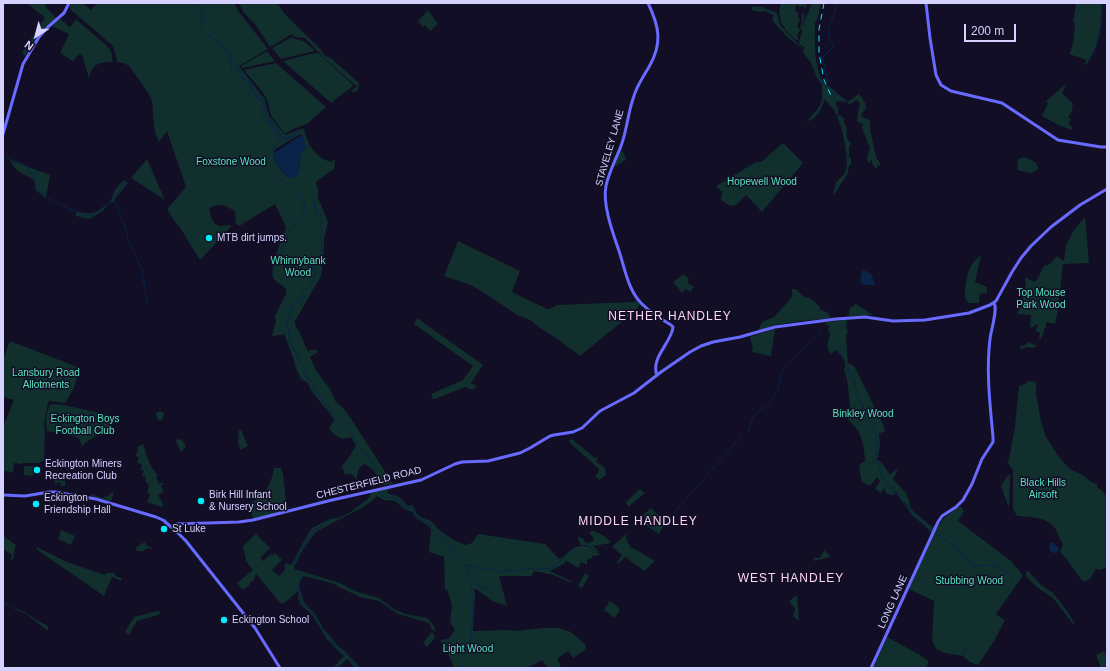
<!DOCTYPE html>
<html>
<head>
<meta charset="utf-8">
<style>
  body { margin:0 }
  #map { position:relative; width:1110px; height:671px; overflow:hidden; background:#110e25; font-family:Helvetica,sans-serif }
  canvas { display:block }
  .frame { position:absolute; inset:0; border:4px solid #d5d2ff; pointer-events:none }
  .north { position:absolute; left:16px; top:16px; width:40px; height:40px; -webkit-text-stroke:3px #110e25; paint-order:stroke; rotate:216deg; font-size:11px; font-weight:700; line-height:16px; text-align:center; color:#d5d2ff }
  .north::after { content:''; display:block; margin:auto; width:14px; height:18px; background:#d5d2ff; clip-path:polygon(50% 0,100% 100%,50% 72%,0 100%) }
  .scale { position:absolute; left:964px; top:24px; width:52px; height:18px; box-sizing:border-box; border:2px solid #d5d2ff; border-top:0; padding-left:5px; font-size:12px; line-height:14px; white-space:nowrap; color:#d5d2ff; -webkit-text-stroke:3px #110e25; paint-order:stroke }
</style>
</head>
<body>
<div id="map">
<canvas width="1110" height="671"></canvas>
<div class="frame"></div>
<div class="north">N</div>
<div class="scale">200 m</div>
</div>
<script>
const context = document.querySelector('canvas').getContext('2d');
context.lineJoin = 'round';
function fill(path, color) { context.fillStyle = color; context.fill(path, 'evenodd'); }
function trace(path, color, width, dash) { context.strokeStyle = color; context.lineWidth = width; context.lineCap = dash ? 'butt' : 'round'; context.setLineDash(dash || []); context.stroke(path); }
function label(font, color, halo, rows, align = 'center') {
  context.font = font + ' Helvetica,sans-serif'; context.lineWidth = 3; context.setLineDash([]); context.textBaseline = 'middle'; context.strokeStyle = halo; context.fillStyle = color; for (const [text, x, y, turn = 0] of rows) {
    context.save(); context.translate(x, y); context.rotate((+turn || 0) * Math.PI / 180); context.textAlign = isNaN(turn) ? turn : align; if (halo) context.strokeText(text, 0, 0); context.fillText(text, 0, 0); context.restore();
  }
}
const green = new Path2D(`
  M27,3H48L45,6L56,18L40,32L25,56L22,53L45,18Z
  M71,3H83L91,10L97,3H234L239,12L268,49L239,66L262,96L264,97L269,116L285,135L300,129H304C307,144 316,159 332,162L333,159L335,160L334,169L317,181L316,183L318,188V198L328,222L324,238V248L321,276L295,321L296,328L298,329L308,352L310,350H316L318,352L310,357L317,372L330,389L336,402L343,408L350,417L393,484L389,485L388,484L384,486C377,478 375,468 364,464C358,468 357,473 357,480L353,475L350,474L345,475L342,466L348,459L356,445L351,437L343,439C338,437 329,433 330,427C331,424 333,422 334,420L327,409L324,407L311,390L308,383L301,379L295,366L294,360L284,334L280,335L272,336L276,320L275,316L286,294V289C282,285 277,283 274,279C268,272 283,236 286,227L275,204L239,226L236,224L235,211C223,204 222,203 209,208C211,214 211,225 221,226C224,226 227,225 230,225L232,227L229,228L228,230L200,260L179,226L177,225L168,211V208L186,187L167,131L159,142C152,129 154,115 152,101C151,95 134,73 129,66L124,63L117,62L115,53L113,46L71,10L70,8ZM300,134L303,136V150L299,156L301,158L300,164H298L300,168L287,177C281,169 272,161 274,150Z
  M239,3H277L285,14L322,51L325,56L331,58L360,84L358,85L359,87L356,92H351L352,90L357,86L355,85L325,59L305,38L294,37L292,34L270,47L255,24L244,13Z
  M781,3H808L805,9L804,6L799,7L798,5L795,6V9L796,12H798V18L800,20L797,26L800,30L798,34H797L798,39L797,41C784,29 776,21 781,3Z
  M812,3H821L817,21L815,22C815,42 813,69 826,86H829L847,101L845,102L838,101L835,103C837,107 839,110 838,114L836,115L834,109L831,107L825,99C821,110 817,119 806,122L816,111L820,105L822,99V85L816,76L811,63L804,54L803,50L805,48L799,44V41L801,35L802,33V30L800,28L802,20V16L804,11V19L802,26V27Z
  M1076,3L1101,4C1101,30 1100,41 1087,64L1084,65L1086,60L1069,54C1074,45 1074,33 1075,23L1073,22Z
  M753,6L762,7L777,13L780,25L802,48H801L791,40L788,38L773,21V15L766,11L760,12L751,10Z
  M428,10L438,24L430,31L425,25L423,27L418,21Z
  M60,19L70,27L76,19L106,45L111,51L113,62C99,62 92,64 89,78L82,55L79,54L73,61L60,53L69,34L52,26Z
  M292,37L294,39L304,41L315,51L281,59L272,48Z
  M267,51L275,61L243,68L241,66Z
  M318,53L353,85L351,88L342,94L331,103L283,61L310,54Z
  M276,63L326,107L307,124L293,129L285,134L271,116L268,103L264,94L244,70Z
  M1067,83L1062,93L1068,99V100L1072,102C1074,108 1071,113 1068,118L1071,119L1069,124L1072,127V130L1058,125L1042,116L1048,103L1046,101Z
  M859,94L865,102L866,108L861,115L862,117L870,120V129L874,148L876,157L881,165L879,166L878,164L877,168L876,169L872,163V160H871L870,163L867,160V157L870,148L862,128V126L864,125L857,121V119L860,103L857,100L850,104L846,103Z
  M839,115H840L844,119V124L846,125L847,131L846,133L848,134L846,136L851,144L849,147V157L851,158V165L849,166C848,176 846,177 840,185C838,187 837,191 835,194L833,195C834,191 835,187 836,183C839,178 844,176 846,170C849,158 843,129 837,117Z
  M783,143L803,163L762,212L746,195L736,205L730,206L721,200L722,192L716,186L756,162H761Z
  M623,151L626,160L614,167L619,153Z
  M1024,157L1035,162L1039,169L1031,173L1017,170L1018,159Z
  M147,159L165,200L131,178Z
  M10,160L50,175L46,198L35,190V184L33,179C22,173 15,172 10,160Z
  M125,180L128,183L115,199V201L110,203C113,194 116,185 125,180Z
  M107,205L104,210L90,219L76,216V211C93,215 92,214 107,205Z
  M1085,217L1089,263L1063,264L1058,309L1055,324L1046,322V328L1044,329V331L1041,339H1039L1040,333L1035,330L1038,326L1037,324L1031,328L1030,324L1031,315L1017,314L1024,301L1021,293C1028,287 1025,285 1025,277L1034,282C1040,277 1040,272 1044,266L1050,264L1057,256L1062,260H1064L1066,245L1074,230Z
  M458,241L520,271L512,292L547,309L552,308L557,305L633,302L637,301L640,304L635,311L580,356L556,338L543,330L530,320L517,315L507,308L492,298L471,285L444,276Z
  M981,256L975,282L987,287V293L980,294L979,303H968C967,301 965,299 965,297C964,295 965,293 965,290C966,278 969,262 981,256Z
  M684,274L689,279L687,282L694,287L690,292L686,289L682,293L673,282Z
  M792,289H796L804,297C812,298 815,302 820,307V310L827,312L831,318L801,321L774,325L757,332L762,322L774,317L792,297Z
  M856,304L873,315L849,316C848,309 851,307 856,304Z
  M417,318L483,365L471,383L477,386L472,390L465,387L435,399H433L431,394L463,380L473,366L414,324Z
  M841,320H847L846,329H848L846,337L848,363L854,366L883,424L885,431L879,434L880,443L878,458L876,459L882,463L890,475L893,472L898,469L893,479L906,493L909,500L910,507L913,511L932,527H934L932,534L930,531L911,513L906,504L900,499L896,491L895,494L892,495L887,494L884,488L881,493L875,489L880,481L877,477L870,486L862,482L859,467L860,464L865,461C864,443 862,431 847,419L850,405L847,379L844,370C848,362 841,356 836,350L831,354C825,346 828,343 830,335L828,330L829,326L824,323Z
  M775,329L771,356L752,352L753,349L750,337Z
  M10,341L80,368L74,388L65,403L49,401L48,403L44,425L45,431L44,460L39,463H23L21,464L14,463L13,473L3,470V427L14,400L3,397V360Z
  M1028,342L1038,346L1032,348L1028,347L1020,349V346L1025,345Z
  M1029,381L1036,382V394L1041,421L1046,437L1059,457L1070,469L1083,475L1091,482L1097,484V487L1102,490L1107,498V567L1100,570L1096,569L1090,579L1083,582L1065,557L1060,552L1063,544C1060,539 1058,535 1056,530C1049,517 1030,517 1017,516L1013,509V470L1007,462L1009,459L1015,426L1019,386L1025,384Z
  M51,404L64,405L119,417L121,419L85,443L82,447C81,444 81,440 78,438C73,435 54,432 47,431C45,423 46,410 51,404Z
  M160,411L164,413L163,419L160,421L157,419L156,413Z
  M239,430H241L248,446L240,450L238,442Z
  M177,439L182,440L185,444V448L182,451H180L176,441Z
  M570,439L573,440L595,458L599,457L596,461L605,468L606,475L599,480L595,476L599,471V469L569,442Z
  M143,444L146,451L145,452L151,466L158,476L156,477L159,484L163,482L164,484L161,485L164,492L158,495L164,506L162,507L147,502L150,494L147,492L149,485L145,481L146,477L142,476L144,471L141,470L142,464L137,463L139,457L135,456L138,451L137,447Z
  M24,466H34L33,476L24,475Z
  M274,468H281L283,474L287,510L253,519L251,508L233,511C238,506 244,506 250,503C264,497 272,483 274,468Z
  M1008,475H1010L1009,508L1001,486Z
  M65,476V486H61L60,482L55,484L54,480Z
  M389,488L387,493L399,497L408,506L412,505C415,508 415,511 417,514C421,518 426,519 431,521C433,523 435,526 437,528C445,535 455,541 465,545L472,543L478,534L545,544L559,559L562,557L563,558C568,551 577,544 586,546C591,547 597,552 601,555L592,556V558L587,560V565L581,562L578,568L565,560V563L550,571L571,581L572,583L553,575L534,571L531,576H499L507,606L492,601L476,589H474L475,595L473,631L505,630L515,631L542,628H559L571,632L586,645L585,650L573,658L568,651L557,659L561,666L558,668H548L542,660L527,668H454L447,651L440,640L448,639L455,630L450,622L452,606L449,595L447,590H445L444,557L429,552L431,529L426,524L416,518L412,512L408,510L404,509L395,501L384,500L377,496C368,506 359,509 348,515C337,521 326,526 316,532C310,538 296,560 294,569L340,583L355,591L379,598L394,609L406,614L427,618L431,622L434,626L436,632L432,630L429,623L398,614L379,601L360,597L341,588L332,583L304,576L300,581L299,587L304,602L316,615L323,628L340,648L345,651L360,668H355L347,659L337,668H333L344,656L335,648L330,641L327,640L313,616L300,604L298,598L299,593L298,591C293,595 288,602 281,604L256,574L253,581L250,582V584L245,589H242L237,583L253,570L246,561L243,546L256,534L270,548L260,558L263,561L271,554L272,556L275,553L282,560L272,570L279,576L285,570V563L291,565L308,534L312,528L330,519L338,518L349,513L369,498L371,492Z
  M640,489L645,493L628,507L626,502Z
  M113,492H114L111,501L91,496V494L103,498L105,496L106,497Z
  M958,507H961L964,511L958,521L1011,561L1022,574V577L996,614L1005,620L994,641L978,665L970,662L963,656L944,653L936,649L932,640L934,601L909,589L935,531L943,519Z
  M651,508L666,522L659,534L644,524L648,520L643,515Z
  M61,530L75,536L71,545L58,539Z
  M592,531C599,532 607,537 611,543L593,546L599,551L598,552L587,545H581L577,537L583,538L584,541L587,543L592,542L594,539L590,534V532Z
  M626,534C626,540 628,543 632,549L633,548L655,561L644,571L625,557L618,564L617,563L622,555L612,547Z
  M3,536L16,545L15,548L13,559L10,561L12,555L3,549Z
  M145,542L146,545L152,548V549L149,548L145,549L144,551H137L136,547Z
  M37,547L67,562L105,575L106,573H115V576L122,578L121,581L112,577L104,596L36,549Z
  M824,550L830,556V557L814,561V557L820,558Z
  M1028,571L1041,585L1053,593L1065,608L1075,624H1073L1053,598L1038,588L1026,576V572Z
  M585,573L589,576L582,588L578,586Z
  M797,595L799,621L793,616L795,609L789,601Z
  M3,601L8,605L25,612L35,619L48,626V631L26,614L3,603Z
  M610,601L616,605L620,610L615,618L604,610Z
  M157,611H159L161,614L137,621L129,635L125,632L134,617Z
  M431,633H433L435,638L427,647L423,643Z
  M887,637L922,656L929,662L925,668H873Z
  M1104,651L1107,658V668H1101L1096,655Z`);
const water = new Path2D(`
  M302,135L305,144L306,148L303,150V152L299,157L301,158L300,164L298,165C301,173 299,174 292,179L287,177L275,161L274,158V153Z
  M864,270L871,274L875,284L874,285H864C858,282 861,276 862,271Z
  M1050,542H1052L1059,548V549L1057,553C1053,553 1050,552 1049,549Z`);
const stream = new Path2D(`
  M196,3L201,10L205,21L206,22
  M202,28L201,17L202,15
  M202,30L216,40L231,60L250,80L254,93
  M217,41H219L223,44L226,50L228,49L229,50V52L232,56L231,60L229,62L231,64L232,71H234L236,68L239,71V74L242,78H245V81H249L251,90L248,94L249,95L256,99L263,98L264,100L262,107L265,110L261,116L263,118L264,123L267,121L270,122L271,127L274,129L275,132H277V135L281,139L270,152
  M833,44L830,40V38L828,35L829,32L828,29L838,3
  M833,45V47L822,58L824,61V65L826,74L827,77V83L833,93L837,94L847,101
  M1088,62C1100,45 1102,25 1102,4
  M254,94C264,103 266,104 266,117L270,120L283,138L290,137L300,130L302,131
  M834,99L837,94
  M837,115L839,117
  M282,140H285L296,135
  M3,156L25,165L36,180V188C46,201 74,211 89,216H91L109,203L127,182
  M273,188L284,178
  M113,200L117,206L127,233L128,239L134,251
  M291,228C294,224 300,218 302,215C303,213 304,210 305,209C305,204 302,199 300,194
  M134,253L142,270L147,302
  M275,261L280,258
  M275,267C281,261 282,252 284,244C286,239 289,234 290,229
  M289,333V329L287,327L288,325L285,323L286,321L291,319L289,317L292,313L289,309L293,308L292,305L294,303H296L297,300H298L300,301L302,297L301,292L304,289C313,287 311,279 315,275V271L312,270L315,266L314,262L316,258L319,256L321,249L322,248L321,236L319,235L322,233L320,226L322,216L321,215L317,214L313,199
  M289,334V337L294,351L298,353L297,357L306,371L305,376L314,383L313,388C319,395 321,403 330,407L335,420L344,426L351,433L363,453L369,457L376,472
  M837,347L843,358L846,361
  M849,367L848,371L851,372L850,376L853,379V383H856L855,388L857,392
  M857,395V398H858L859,402L862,403L865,413L869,416L868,418L876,432L875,433C878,441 877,448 877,457L873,461L874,463H878L879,464L881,473L887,485L893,490L896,494L899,496L912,515L929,529
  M747,433C751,428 750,421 754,416C758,410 765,408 770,403C773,400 775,394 778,390V385L781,382L780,375L782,371L801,351L806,347L822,331
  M379,490L382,496C385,497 397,499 398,500C400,502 401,504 402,506C405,508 409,508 412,508L415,516L431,525V528L432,531L435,532L441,539V541L448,545L451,550L454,551C454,554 460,563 462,565C467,565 476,567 481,569L484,568L487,570L492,569L493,570L500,572L508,570L514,571L522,570L526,568C533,570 548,570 554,566C557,564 560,561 562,559C567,554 569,550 577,547
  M666,522L743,434
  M930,530L932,531
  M936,534C944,539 958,546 961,555L965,558L974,566L996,565L1010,575L1015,585
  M466,567L469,572V575L478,586L488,589L494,595
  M293,568L295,560L302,550L308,537L315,530L324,525L329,521
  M293,570L299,574H302L298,589L301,593L300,598L301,603L312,611L318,621
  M318,623L325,635L329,639L333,641L335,646L338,650L347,655L349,657
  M466,655L471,638L470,631L472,626L473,602L471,587L475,583
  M964,655L966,647
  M349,658L357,668
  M462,662L463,668`);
const secondary = new Path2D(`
  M648,3C659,26 663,43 649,67C643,77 636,87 633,99C628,113 627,129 622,143C617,158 609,171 606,186C602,205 614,236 620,254C625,270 629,292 642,304C650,312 661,319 671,325L673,327C672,342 650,358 657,375
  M926,3L930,38L936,75L941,85L951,91L1002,103L1058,140L1101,147H1107
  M3,134L23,64L39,37L48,27L64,13L69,3
  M3,495L25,496L49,492H55L96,499L156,517L165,521
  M164,521L176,531L186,541L255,628L280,668
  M172,527L177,524L239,522L253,520L332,500L421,480L455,464L462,462L488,461L520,453L530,448L550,436L554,435L573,432L582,428L600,411L634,393L661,372L690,352L701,346L713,342L740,337L775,327L836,319L865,317L893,321L925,320L969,313L990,305L996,301L1012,272L1021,258L1031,246L1051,227L1080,205L1107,189
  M871,668L938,522L942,516L956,507L963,500L972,484L982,459L993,442V437C990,404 986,371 990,339C991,330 998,309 994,303`);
const rail = new Path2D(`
  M824,3L819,29V53L824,80L832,98`);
const markers = [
  [209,238,4,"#00ecfd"],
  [37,470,4,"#00ecfd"],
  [201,501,4,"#00ecfd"],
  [36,504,4,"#00ecfd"],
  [164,529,4,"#00ecfd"],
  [224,620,4,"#00ecfd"]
];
const streetNames = [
  ["STAVELEY LANE",610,148,-74],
  ["CHESTERFIELD ROAD",369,483,-14],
  ["LONG LANE",893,602,-66]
];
const parkNames = [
  ["Foxstone Wood",231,162],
  ["Hopewell Wood",762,182],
  ["Whinnybank",298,261],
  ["Wood",298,273],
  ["Top Mouse",1041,293],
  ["Park Wood",1041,305],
  ["Lansbury Road",46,373],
  ["Allotments",46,385],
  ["Binkley Wood",863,414],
  ["Eckington Boys",85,419],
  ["Football Club",85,431],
  ["Black Hills",1043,483],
  ["Airsoft",1043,495],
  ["Stubbing Wood",969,581],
  ["Light Wood",468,649]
];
const poiNames = [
  ["MTB dirt jumps.",217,238],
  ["Eckington Miners",45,464],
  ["Recreation Club",45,476],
  ["Birk Hill Infant",209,495],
  ["& Nursery School",209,507],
  ["Eckington",44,498],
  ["Friendship Hall",44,510],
  ["St Luke",172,529],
  ["Eckington School",232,620]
];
const quarterNames = [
  ["NETHER HANDLEY",670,317],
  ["MIDDLE HANDLEY",638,522],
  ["WEST HANDLEY",791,579]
];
fill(green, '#102f2d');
fill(water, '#0a2348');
trace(stream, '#0a2348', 1);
trace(secondary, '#696aff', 3);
trace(rail, '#00ecfd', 1, [6, 5]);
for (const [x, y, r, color] of markers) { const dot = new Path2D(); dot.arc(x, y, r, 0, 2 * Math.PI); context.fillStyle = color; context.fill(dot); trace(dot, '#110e25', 1.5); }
label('10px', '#d5d2ff', '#110e25', streetNames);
label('10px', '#58e4bd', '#110e25', parkNames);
label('10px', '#d5d2ff', '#110e25', poiNames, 'left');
context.letterSpacing = '1px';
label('12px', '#ffd4f1', '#110e25', quarterNames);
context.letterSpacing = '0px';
</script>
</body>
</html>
